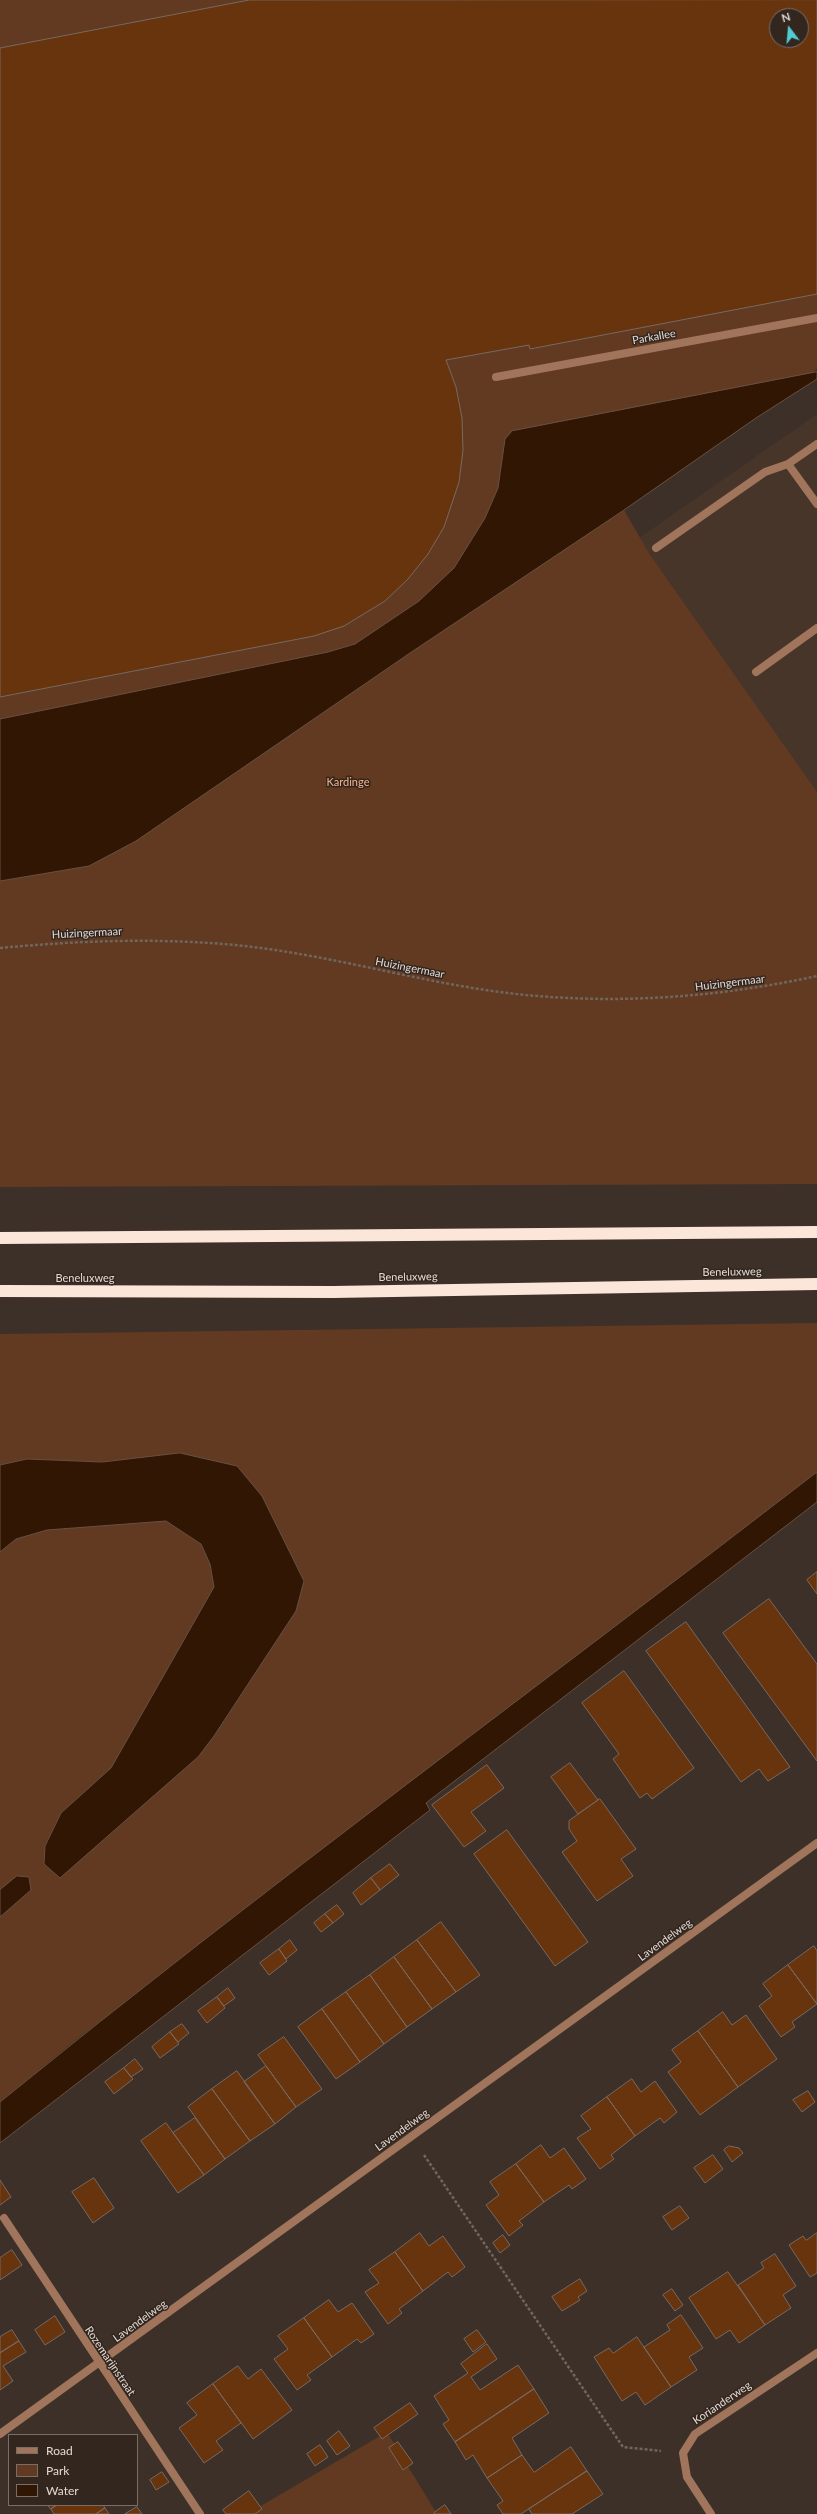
<!DOCTYPE html>
<html>
<head>
<meta charset="utf-8">
<style>
  body { margin:0 }
  #map { position:relative; width:817px; height:2514px; overflow:hidden; background:#3d3028; font-family:Lato,sans-serif }
  canvas { display:block }
  .legend { position:absolute; left:8px; top:2434px; width:130px; height:72px; box-sizing:border-box; background:#32261e; border:1px solid #796e67; margin:0; padding:5px 7px; list-style:none; font-size:12px; color:#e3dad5 }
  .legend li { display:flex; align-items:center; gap:8px; height:20px }
  .legend b { width:20px; border:1px solid #796e67 }
  .north { position:absolute; left:769px; top:8px; width:40px; height:40px; box-sizing:border-box; background:#32261e; border:1px solid #796e67; border-radius:50%; rotate:344deg; font-size:11px; font-weight:700; line-height:16px; text-align:center; color:#e3dad5 }
  .north::after { content:''; display:block; margin:auto; width:14px; height:18px; background:#51ccd5; clip-path:polygon(50% 0,100% 100%,50% 72%,0 100%) }
</style>
</head>
<body>
<div id="map">
<canvas width="817" height="2514"></canvas>
<ul class="legend">
<li><b style="height:5px;background:#a0755b"></b>Road</li>
<li><b style="height:11px;background:#613a21"></b>Park</li>
<li><b style="height:11px;background:#311604"></b>Water</li>
</ul>
<div class="north">N</div>
</div>
<script>
const context = document.querySelector('canvas').getContext('2d');
context.lineJoin = 'round';
function fill(path, color) { context.fillStyle = color; context.fill(path, 'evenodd'); }
function trace(path, color, width, dash) { context.strokeStyle = color; context.lineWidth = width; context.lineCap = dash ? 'butt' : 'round'; context.setLineDash(dash || []); context.stroke(path); }
function label(font, color, halo, rows, align = 'center') {
  context.font = font + ' Lato,sans-serif'; context.lineWidth = 3; context.setLineDash([]); context.textBaseline = 'middle'; context.strokeStyle = halo; context.fillStyle = color; for (const [text, x, y, turn = 0] of rows) {
    context.save(); context.translate(x, y); context.rotate((+turn || 0) * Math.PI / 180); context.textAlign = isNaN(turn) ? turn : align; if (halo) context.strokeText(text, 0, 0); context.fillText(text, 0, 0); context.restore();
  }
}
const built = new Path2D(`
  M817,414V807L629,545Z`);
const green = new Path2D(`
  M0,0H817V369L590,521L596,529L624,510L650,555L817,792V1184L0,1187ZM777,16H801V40H777Z
  M817,1323V1472L77,2039L0,2102V1917L31,1890L17,1876L0,1890V1552L16,1539L47,1530L166,1521L201,1544L210,1564L214,1588L111,1768L61,1813L45,1846L44,1864L198,1757L214,1736L296,1611L179,1453L102,1462L27,1459L0,1465V1334Z
  M387,2432L437,2514H247Z`);
const water = new Path2D(`
  M817,372V379L756,418L624,510L410,653L136,841L89,866L0,881V719L328,652L355,644L419,601L454,568L485,518L498,488L505,439L512,431Z
  M180,1453L237,1466L262,1496L304,1581L296,1611L214,1736L198,1757L60,1878L44,1864L45,1846L61,1813L111,1768L214,1587L210,1564L201,1544L166,1521L47,1530L16,1539L0,1552V1465L27,1459L102,1462Z
  M817,1472V1502L426,1803L430,1810L0,2143V2102C267,1885 545,1682 817,1472Z
  M17,1876L29,1877L31,1890L0,1917V1890Z`);
const building = new Path2D(`
  M817,0V294L530,349L529,345L446,360L456,387L462,418L463,450L459,482L444,527L428,554L408,579L385,601L344,626L314,636L0,697V48L249,0ZM777,16H801V40H777Z
  M817,1572V1594L807,1580Z
  M769,1599L817,1664V1761L723,1633Z
  M686,1622L790,1767L768,1781L759,1769L741,1782L646,1651Z
  M624,1671L694,1768L652,1799L647,1793L640,1798L613,1759L619,1754L582,1703Z
  M570,1763L598,1800L578,1814L551,1777Z
  M487,1765L504,1788L471,1812L486,1831L464,1847L432,1805Z
  M600,1799L636,1849L621,1859L633,1876L597,1901L562,1852L577,1841L569,1829V1821Z
  M507,1830L588,1942L555,1966L474,1854Z
  M390,1864L399,1875L380,1890L371,1878Z
  M371,1878L380,1890L361,1905L353,1893Z
  M337,1905L344,1914L333,1923L325,1914Z
  M325,1914L333,1923L321,1932L314,1923Z
  M441,1922L480,1975L456,1992L417,1940Z
  M290,1940L297,1950L286,1959L279,1949Z
  M417,1940L456,1992L432,2009L394,1957Z
  M814,1946L817,1951V2004L788,1965Z
  M279,1949L287,1961L269,1975L260,1963Z
  M394,1957L432,2009L407,2027L370,1975Z
  M788,1965L817,2004L792,2022L795,2027L781,2037L759,2006L772,1996L763,1984Z
  M370,1975L407,2027L384,2044L346,1992Z
  M228,1988L235,1998L224,2006L217,1997Z
  M346,1992L384,2044L360,2062L322,2009Z
  M217,1997L225,2008L207,2023L198,2011Z
  M322,2009L360,2062L336,2079L298,2027Z
  M723,2012L732,2025L746,2015L777,2059L738,2087L698,2031Z
  M182,2024L189,2033L178,2042L170,2032Z
  M698,2031L738,2087L700,2115L668,2072L681,2062L672,2050Z
  M170,2032L179,2044L160,2058L152,2047Z
  M284,2037L322,2089L296,2107L258,2055Z
  M135,2059L143,2069L131,2077L124,2068Z
  M266,2066L296,2107L275,2124L244,2082Z
  M124,2068L133,2079L114,2094L105,2082Z
  M237,2071L275,2124L250,2141L212,2089Z
  M632,2079L641,2092L655,2081L677,2112L664,2123L660,2118L635,2136L607,2097Z
  M212,2089L250,2141L225,2159L188,2107Z
  M808,2091L815,2102L802,2112L793,2100Z
  M607,2097L635,2136L611,2155L614,2159L600,2169L577,2138L591,2129L581,2116Z
  M195,2118L225,2159L204,2175L173,2133Z
  M166,2123L204,2175L178,2193L141,2141Z
  M541,2145L550,2158L564,2148L586,2179L572,2189L569,2185L544,2202L516,2164Z
  M729,2146L739,2148L743,2153L732,2162L724,2150Z
  M713,2155L723,2169L705,2183L694,2168Z
  M516,2164L544,2202L519,2221L523,2225L509,2236L486,2205L499,2195L490,2182Z
  M94,2178L114,2208L93,2223L72,2192Z
  M0,2180L11,2197L0,2205Z
  M680,2206L689,2218L672,2230L663,2217Z
  M420,2233L429,2246L443,2236L465,2267L452,2277L448,2272L423,2291L395,2252Z
  M817,2233V2273L810,2277L789,2245L803,2236L806,2240Z
  M503,2235L510,2245L500,2253L493,2243Z
  M12,2250L22,2265L0,2280V2258Z
  M395,2252L423,2291L399,2309L402,2313L388,2324L365,2292L379,2283L369,2270Z
  M775,2254L796,2286L783,2295L791,2308L765,2325L738,2285L764,2268L761,2263Z
  M728,2272L765,2325L739,2343L730,2330L716,2339L689,2298Z
  M580,2279L587,2291L578,2297L580,2300L562,2311L552,2297Z
  M672,2289L683,2305L675,2311L663,2295Z
  M329,2300L338,2312L352,2303L374,2334L361,2343L357,2339L332,2357L304,2318Z
  M681,2315L703,2348L689,2357L697,2370L671,2387L644,2347L670,2330L667,2325Z
  M55,2316L65,2332L45,2345L35,2330Z
  M304,2318L332,2357L307,2375L311,2380L297,2390L274,2359L288,2349L278,2336Z
  M12,2330L19,2341L0,2353V2337Z
  M477,2330L486,2342L473,2352L464,2339Z
  M637,2337L671,2387L645,2405L636,2392L622,2401L594,2357L609,2348L613,2353Z
  M19,2341L26,2352L3,2366L13,2381L0,2390V2353Z
  M487,2344L497,2359L471,2377L480,2390L518,2365L534,2389L455,2442L443,2424L449,2420L434,2396L468,2373L461,2364Z
  M238,2366L248,2379L261,2369L292,2410L253,2439L213,2384Z
  M213,2384L241,2423L216,2441L223,2450L204,2463L179,2428L197,2415L187,2403Z
  M534,2389L549,2413L512,2438L522,2455L487,2478L473,2455L466,2460L455,2442Z
  M410,2403L418,2414L382,2439L374,2428Z
  M339,2431L350,2446L337,2455L327,2441Z
  M398,2442L413,2463L403,2470L389,2448Z
  M320,2445L328,2457L315,2466L307,2454Z
  M571,2447L587,2471L521,2514H503L497,2505L503,2501L487,2478L522,2455L534,2472Z
  M587,2471L603,2494L572,2514H532L529,2509Z
  M162,2472L169,2482L156,2490L150,2480Z
  M249,2491L262,2509L255,2514H226L223,2510Z
  M48,2505H57L51,2509Z
  M57,2505H103L105,2508L96,2514H54L51,2509Z
  M445,2505L451,2514H435L434,2513Z
  M137,2507L142,2514H125Z
  M105,2508L109,2514H96Z`);
const path = new Path2D(`
  M247,1V0
  M0,948C75,941 148,938 223,944C314,951 402,978 492,991C601,1006 710,999 817,976
  M424,2155L623,2447L661,2451`);
const lane = new Path2D(`
  M496,377L817,318
  M817,444L788,464L817,504
  M656,548L765,472L788,464
  M756,672L817,628`);
const street = new Path2D(`
  M4,2218L200,2514
  M0,2434L817,1843
  M711,2514L687,2477L683,2453L695,2434L817,2353`);
const highway = new Path2D(`
  M0,1238L817,1232
  M0,1291L333,1292L817,1284`);
const streetNames = [
  ["Parkallee",654,337,-10],
  ["Huizingermaar",87,933,-3],
  ["Huizingermaar",410,968,11],
  ["Huizingermaar",730,983,-7],
  ["Beneluxweg",732,1272,-1],
  ["Beneluxweg",408,1277,-1],
  ["Beneluxweg",85,1278],
  ["Lavendelweg",665,1940,-36],
  ["Lavendelweg",402,2130,-36],
  ["Lavendelweg",140,2321,-36],
  ["Rozemarijnstraat",110,2361,56],
  ["Korianderweg",722,2403,-34]
];
const parkNames = [
  ["Kardinge",348,782]
];
fill(built, '#483529');
fill(green, '#613a21');
fill(water, '#311604');
trace(water, '#665143', 1);
fill(building, '#67340e');
trace(building, '#786961', 1);
trace(path, '#71655e', 2.5, [3, 2]);
trace(lane, '#a0755b', 8);
trace(street, '#a0755b', 8);
trace(highway, '#fce6d9', 12);
label('11px', '#e3dad5', '#32261e', streetNames);
label('11px', '#f5b38b', '#32261e', parkNames);
</script>
</body>
</html>
